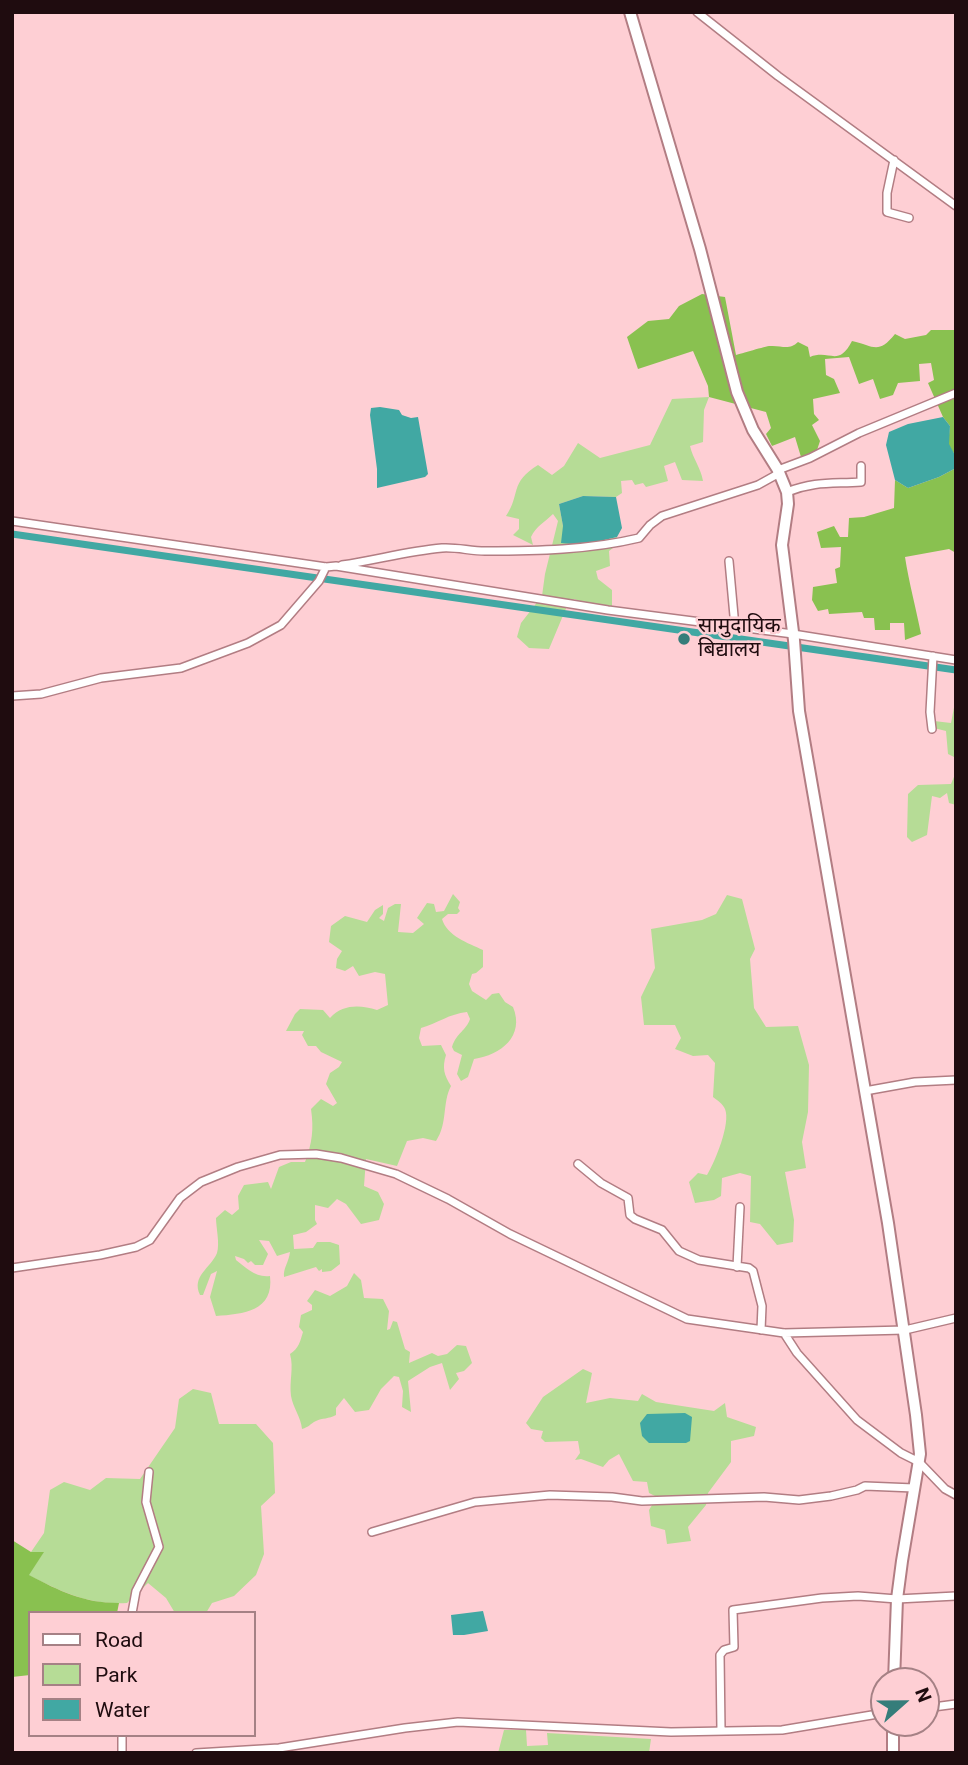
<!DOCTYPE html>
<html>
<head>
<meta charset="utf-8">
<style>
  body { margin:0 }
  #map { position:relative; width:968px; height:1765px; overflow:hidden; background:#fecfd4; font-family:Roboto,sans-serif }
  canvas { display:block }
  .frame { position:absolute; inset:0; border:14px solid #1f0c0f; pointer-events:none }
  .legend { position:absolute; left:28px; top:1611px; width:228px; height:126px; box-sizing:border-box; background:#fecfd4; border:2px solid #a58185; margin:0; padding:9px 12px; list-style:none; font-size:21px; color:#1f0c0f }
  .legend li { display:flex; align-items:center; gap:14px; height:35px }
  .legend b { width:35px; border:2px solid #a58185 }
  .north { position:absolute; left:870px; top:1667px; width:70px; height:70px; box-sizing:border-box; background:#fecfd4; border:2px solid #a58185; border-radius:50%; rotate:69deg; font-size:19px; font-weight:700; line-height:28px; text-align:center; color:#1f0c0f }
  .north::after { content:''; display:block; margin:auto; width:24px; height:32px; background:#357d7a; clip-path:polygon(50% 0,100% 100%,50% 72%,0 100%) }
</style>
</head>
<body>
<div id="map">
<canvas width="968" height="1765"></canvas>
<div class="frame"></div>
<ul class="legend">
<li><b style="height:9px;background:#fff"></b>Road</li>
<li><b style="height:19px;background:#b6dc96"></b>Park</li>
<li><b style="height:19px;background:#41a8a3"></b>Water</li>
</ul>
<div class="north">N</div>
</div>
<script>
const context = document.querySelector('canvas').getContext('2d');
context.lineJoin = 'round';
function fill(path, color) { context.fillStyle = color; context.fill(path, 'evenodd'); }
function trace(path, color, width, dash) { context.strokeStyle = color; context.lineWidth = width; context.lineCap = dash ? 'butt' : 'round'; context.setLineDash(dash || []); context.stroke(path); }
function label(font, color, halo, rows, align = 'center') {
  context.font = font + ' Roboto,"Noto Sans Devanagari",sans-serif'; context.lineWidth = 5; context.setLineDash([]); context.textBaseline = 'middle'; context.strokeStyle = halo; context.fillStyle = color; for (const [text, x, y, turn = 0] of rows) {
    context.save(); context.translate(x, y); context.rotate((+turn || 0) * Math.PI / 180); context.textAlign = isNaN(turn) ? turn : align; if (halo) context.strokeText(text, 0, 0); context.fillText(text, 0, 0); context.restore();
  }
}
const green = new Path2D(`
  M709,397L704,410L703,442L690,446C693,459 701,468 703,481L682,480L675,462L664,466L668,481L646,487L643,483L635,485L632,480L621,481L622,493L616,497L583,496L559,504L563,526L583,545L617,537L613,548L609,551L610,566L596,571L598,579L612,590V608L598,607L574,599L567,606L549,649L529,648L517,637L521,623L542,596L545,574L558,521L553,514C545,522 536,526 531,537L533,545L513,535L519,529V519L506,516C521,494 509,483 538,465L552,475L564,466L578,443L600,458L650,445L672,399Z
  M956,697V758L948,754L946,731L934,728V721L951,723Z
  M956,772V805L949,803L947,793L940,798L932,796L927,835L912,842L907,837L908,794L918,785L951,784Z
  M453,894L460,902L458,908L460,911L457,914H448L442,919C447,936 468,943 483,950V967L476,973L472,974L469,984L472,991L486,1000L492,994L499,993L505,1002L513,1007C525,1036 501,1055 474,1059L468,1077L461,1081L457,1074L462,1055L454,1051L452,1047C457,1032 466,1031 470,1019L467,1012C449,1014 438,1023 421,1028L419,1038L422,1046L441,1045L446,1055C442,1068 444,1075 451,1086C442,1103 448,1123 436,1141L423,1138L407,1141L397,1166L366,1159L364,1186L378,1192L384,1204L379,1220L361,1224L346,1204L337,1199L328,1208L315,1205V1220L317,1224L306,1232L293,1235L294,1249L313,1248L317,1242H330L339,1245L340,1264L331,1271L322,1272V1269L319,1271L316,1267L284,1277C283,1268 289,1262 290,1252L277,1256L269,1241L259,1240L268,1254L263,1265H255L251,1261L248,1263L244,1259L235,1256L236,1260C246,1268 256,1278 270,1276C274,1311 244,1314 216,1316L210,1297L217,1271L211,1274L203,1295H200C191,1276 211,1268 217,1253C220,1244 216,1227 216,1218L225,1210L232,1215L239,1209L238,1196L244,1185L268,1182L271,1189L279,1167L291,1162H305C312,1143 314,1130 311,1109L321,1099L333,1106L337,1103L326,1084L330,1073L339,1067L342,1062L321,1052L316,1046H308L302,1035L304,1031H286L295,1014L300,1009L323,1010L330,1018C343,1004 360,1005 377,1010L388,1005L385,974L375,972L359,976L353,966L345,971L336,968L337,959L342,951L329,942L331,926L345,916L367,922L375,910L383,905V914L379,918L384,921L388,908L395,904H401L398,932L413,933L424,924L417,918L427,903L434,904L436,912L444,911Z
  M727,895L742,899L755,949L750,959L754,1008L766,1027L798,1026L809,1065L808,1112L802,1142L806,1168L785,1172L794,1220L793,1242L777,1245L760,1224L750,1222L751,1176L740,1173L722,1178L721,1196L714,1200L695,1203L689,1182L698,1173L707,1175C715,1162 731,1123 725,1109C723,1104 717,1100 713,1097L715,1063L708,1055L693,1056L675,1049L681,1038L675,1025H644L641,997L655,968L651,929L702,920L716,914Z
  M354,1273L361,1280L364,1298L383,1299L389,1311L387,1330L390,1329L393,1321L397,1322L405,1349L410,1352L409,1363L432,1353L438,1356L447,1354L457,1345L466,1346L472,1363L464,1371L456,1373L459,1379L450,1390L442,1363L430,1367L408,1381L411,1412L402,1407L403,1391L399,1377L394,1376L381,1389L369,1410L355,1412L344,1398L336,1408V1415C329,1419 322,1418 316,1421C310,1424 309,1427 302,1429C301,1417 293,1408 291,1396C289,1381 294,1368 290,1354C299,1348 300,1342 303,1332L299,1327L301,1315L312,1310V1305L307,1301L315,1290L330,1296L347,1286Z
  M583,1369L592,1373L586,1403L610,1398L638,1401L642,1394L656,1402L714,1411L725,1403L727,1417L756,1427L754,1436L731,1441V1462L708,1493L706,1505L688,1527L691,1541L667,1544L665,1530L651,1526L649,1510L657,1497L649,1493L647,1482L633,1481L619,1454L609,1460L603,1467L581,1459L575,1460L580,1453L578,1441L545,1442L541,1438L543,1431L531,1429L526,1423L543,1397Z
  M193,1389L211,1393L219,1424H256L273,1443L275,1493L261,1506L264,1554L256,1575L234,1596L212,1603L206,1613H175L166,1598L148,1583L127,1603C87,1605 63,1592 28,1575L43,1553L31,1552L44,1533L50,1490L64,1482L90,1490L106,1478L140,1479L175,1428L179,1399Z
  M504,1730H526L527,1746L548,1745L547,1733L651,1739L649,1753H498Z`);
const forest = new Path2D(`
  M702,294L725,297L736,355C740,354 766,346 770,346C781,345 789,351 798,342L808,347L810,357C830,349 838,368 852,341C874,346 878,355 895,334L905,339L926,335L931,330H956V457L948,444L950,426L943,417L928,383L934,380L931,363L919,364L920,381L898,383L893,395L880,399L873,379L859,384L849,357L825,359L826,375L834,379L840,393L813,399L814,414L819,420L812,425L820,441L817,450L801,457L795,437L772,446L766,434L771,428L766,412L709,397L708,386L693,351L638,369L627,337L648,321L669,319L679,306Z
  M956,468V553L949,549L905,557C909,583 916,608 921,634L905,640L904,623H890V630H875L874,618H864L862,612L829,614L828,609L818,611L812,600L813,587L837,583L835,569L840,567L841,547L821,548L817,532L834,526L840,537H848L849,518L864,517L894,508L895,480L908,488L939,477Z
  M12,1540L31,1552H44L29,1575C60,1591 83,1603 119,1603L117,1613H30V1675L12,1677Z`);
const water = new Path2D(`
  M380,407L399,410L402,415L411,418L418,417L428,474L425,477L377,488V469L370,415L371,408Z
  M943,417L950,426L949,444L956,457V468L939,477L908,488L895,480L886,445L889,432L908,424Z
  M583,496L616,497L622,528L617,537L583,545L561,543L563,526L559,504Z
  M685,1413L692,1417L690,1441L686,1443H649L642,1436L640,1423L647,1414Z
  M483,1611L488,1631L464,1635H453L451,1615Z`);
const canal = new Path2D(`
  M12,534L956,670`);
const minor = new Path2D(`
  M697,12L778,76L956,206
  M894,160L887,193V212L909,218
  M787,492C815,481 832,484 861,482V466
  M12,521L326,567L336,566L608,610L793,634L956,660
  M729,561L735,627
  M342,565C376,560 408,551 442,548C457,547 470,551 485,551C537,551 589,550 639,538L650,525L662,516L758,485L776,475L778,470L810,458L859,433L956,393
  M12,696L41,694L101,678L181,668L248,643L281,625L319,581L326,567
  M932,729L930,712L933,656
  M865,1091L915,1082L956,1080
  M578,1164L601,1183L628,1198L630,1215L635,1219L662,1230L679,1251L699,1260L749,1268L753,1271L762,1306L761,1330
  M737,1267L740,1207
  M12,1268L100,1255L136,1247L150,1240L180,1198L201,1182L238,1167L280,1155L316,1154L341,1158L396,1174L448,1199L510,1234L687,1319L784,1333L905,1330L956,1318
  M784,1333L797,1353L857,1420L901,1453L919,1462L945,1489L956,1495
  M372,1532L475,1502L550,1495L612,1497L642,1501L764,1497L799,1500L831,1496L857,1490L865,1486L914,1488
  M132,1613L136,1591L159,1547L146,1502L149,1472
  M926,1708L956,1704
  M721,1730L720,1655L724,1650L734,1647L733,1610L822,1598L858,1596L897,1599L956,1596
  M122,1753V1735
  M196,1753L279,1748L405,1728L458,1722L671,1732L782,1730L884,1713`);
const secondary = new Path2D(`
  M630,12L700,249L737,392L753,430L778,470L787,492L788,504L782,545L794,640L799,711L888,1223L916,1415L920,1454L902,1561L897,1599L894,1681
  M893,1753V1723`);
const markers = [
  [684,639,7,"#357d7a"]
];
const poiNames = [
  ["सामुदायिक",698,627],
  ["बिद्यालय",698,651]
];
fill(green, '#b6dc96');
fill(forest, '#89c150');
fill(water, '#41a8a3');
trace(canal, '#41a8a3', 7);
trace(minor, '#b27d83', 10);
trace(secondary, '#b27d83', 14);
trace(minor, '#fff', 7);
trace(secondary, '#fff', 10);
for (const [x, y, r, color] of markers) { const dot = new Path2D(); dot.arc(x, y, r, 0, 2 * Math.PI); context.fillStyle = color; context.fill(dot); trace(dot, '#fecfd4', 2.5); }
label('21px', '#1f0c0f', '#fecfd4', poiNames, 'left');
</script>
</body>
</html>
